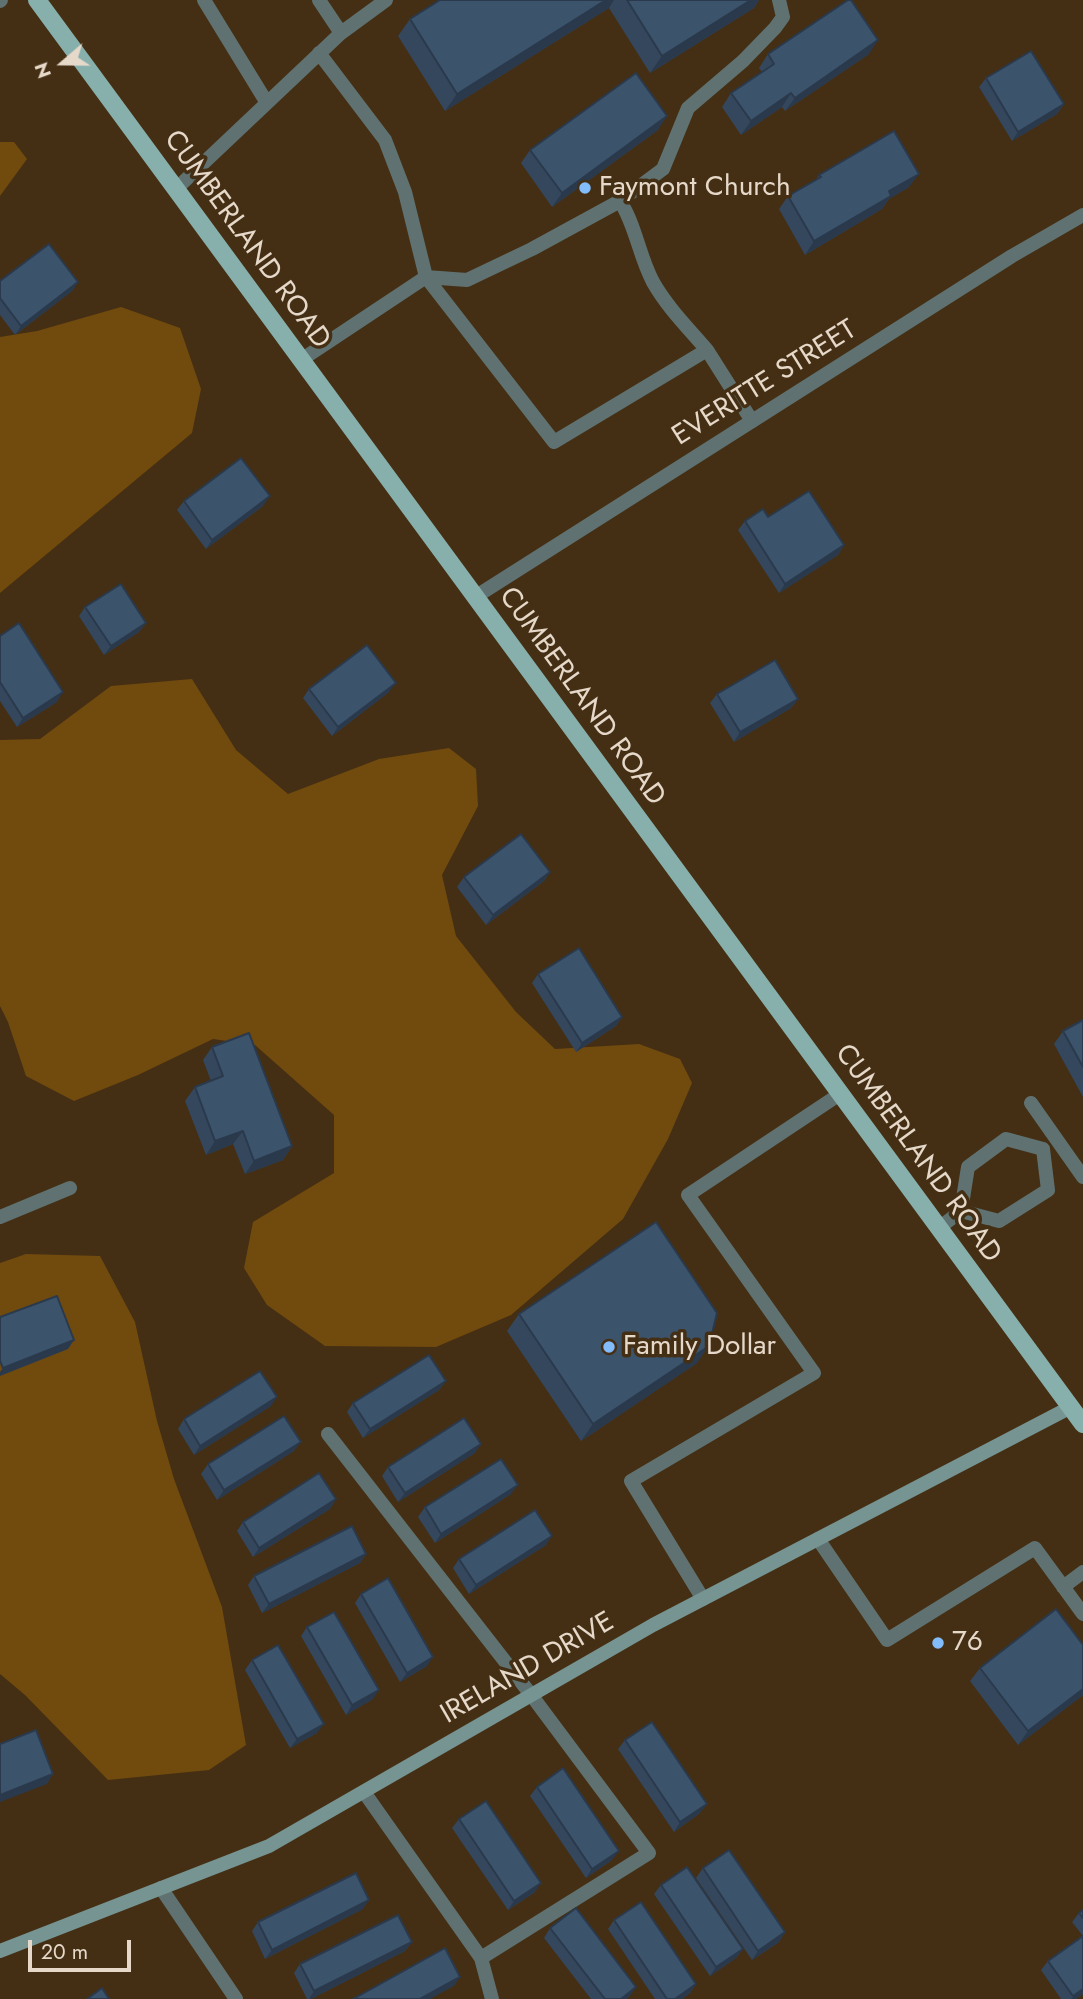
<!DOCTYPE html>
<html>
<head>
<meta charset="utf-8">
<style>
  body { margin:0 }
  #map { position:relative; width:1083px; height:1999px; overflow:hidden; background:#442f14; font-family:Jost,sans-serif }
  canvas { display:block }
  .north { position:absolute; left:28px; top:28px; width:70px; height:70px; -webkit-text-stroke:5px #442f14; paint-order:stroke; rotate:250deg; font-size:19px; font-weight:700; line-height:28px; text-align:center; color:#e6d9ca }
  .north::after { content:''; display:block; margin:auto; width:24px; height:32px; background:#e6d9ca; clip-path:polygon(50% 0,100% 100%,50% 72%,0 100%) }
  .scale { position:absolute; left:28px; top:1940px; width:103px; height:32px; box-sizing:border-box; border:4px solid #e6d9ca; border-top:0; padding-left:9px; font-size:21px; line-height:24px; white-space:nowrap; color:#e6d9ca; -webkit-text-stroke:5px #442f14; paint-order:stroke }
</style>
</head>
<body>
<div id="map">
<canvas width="1083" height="1999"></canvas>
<div class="north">N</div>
<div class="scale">20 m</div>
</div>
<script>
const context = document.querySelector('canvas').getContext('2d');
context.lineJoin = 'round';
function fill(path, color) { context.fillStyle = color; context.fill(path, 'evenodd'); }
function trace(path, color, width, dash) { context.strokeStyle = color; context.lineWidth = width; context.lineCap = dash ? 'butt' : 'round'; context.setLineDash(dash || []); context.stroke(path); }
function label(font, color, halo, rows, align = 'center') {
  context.font = font + ' Jost,sans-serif'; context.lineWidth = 7; context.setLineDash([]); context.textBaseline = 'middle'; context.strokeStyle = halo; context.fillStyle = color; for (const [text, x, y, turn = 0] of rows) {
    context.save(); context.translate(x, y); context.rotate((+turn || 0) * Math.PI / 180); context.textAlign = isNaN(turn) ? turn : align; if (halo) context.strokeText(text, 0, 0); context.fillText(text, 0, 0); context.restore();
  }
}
const green = new Path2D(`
  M0,142H14L27,159L0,196Z
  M121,307L180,328L201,389L192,433L0,593V337L37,331Z
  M192,679L236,750L288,794L379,759L449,748L476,769L478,806L442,875L456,936L516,1012L555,1049L639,1044L680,1059L692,1083L668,1139L623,1219L511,1315L436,1347L325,1346L267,1305L244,1268L253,1222L334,1173V1115L255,1045L213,1039L138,1075L74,1101L26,1076L8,1022L0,1006V740L40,739L111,686Z
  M26,1254L100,1256L135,1322L157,1421L174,1479L222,1607L246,1745L209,1770L108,1780L25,1695L0,1674V1263Z`);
const lane = new Path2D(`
  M204,0L267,103
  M319,0L341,33
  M0,1L1,0
  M319,53L385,140L405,192L426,277L467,280L532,249L620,201
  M176,189L341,33L386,0
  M707,350C689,329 667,307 653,282C639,256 636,226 620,201L663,169L688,108L743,61L775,28L783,17L779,0
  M301,360L426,277L554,442L707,350L752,421
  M1031,1103L1083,1177
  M961,1211L999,1221L1048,1190L1043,1149
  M939,1228L961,1211L968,1167L1006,1139L1043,1149
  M328,1434L532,1696L649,1853L481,1958L364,1792
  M818,1539L887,1640L1035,1548L1083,1614
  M1063,1587L1083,1572
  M703,1599L631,1481L814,1373L688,1195L840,1094
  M481,1958L492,1999`);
const street = new Path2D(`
  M475,597L1012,256L1083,215
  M0,1217L70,1188
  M161,1888L236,1999`);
const secondary = new Path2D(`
  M0,1951L269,1846L653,1625L1071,1407`);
const primary = new Path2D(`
  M37,0L1083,1424`);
const wall = new Path2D(`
  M440,0H759L754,8L650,73L609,8L445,111L398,36L410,19Z
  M768,54H869L785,111L782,107L741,135L722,107L731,93L762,72L759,68Z
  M986,78L1064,104L1057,114L1012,141L979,87Z
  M658,130L552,207L521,163L530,150Z
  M819,175L909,187L889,199L882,209L805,255L779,209L788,196L816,180Z
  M0,281L78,282L72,291L15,335L0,315Z
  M184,501L263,506L206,549L177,510Z
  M768,517L844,545L838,555L779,593L738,530L745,521Z
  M85,607L146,623L139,632L104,655L79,616Z
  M0,636L57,702L17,727L0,701Z
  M309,689L389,692L332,736L303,698Z
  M717,694L798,699L791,708L734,742L710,703Z
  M550,872L544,881L486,925L457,887L464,877Z
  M538,974L622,1017L616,1026L576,1052L532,983Z
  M1083,1020V1097L1054,1044L1063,1031Z
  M212,1047L292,1146L283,1160L245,1174L233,1144L206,1155L185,1101L195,1087L211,1081L203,1060Z
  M519,1314L697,1363L581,1441L507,1331Z
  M446,1381L439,1390L363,1438L347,1412L353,1403Z
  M271,1406L194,1455L178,1429L184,1419Z
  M294,1451L217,1500L201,1474L208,1464Z
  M475,1453L398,1502L382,1476L388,1467Z
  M511,1494L435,1543L418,1517L425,1507Z
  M336,1499L330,1509L253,1557L237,1531L243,1522Z
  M546,1545L469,1594L453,1568L459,1559Z
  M366,1554L360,1563L262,1613L248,1585L254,1576Z
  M361,1594L427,1666L400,1682L355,1603Z
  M307,1627L373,1699L346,1715L301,1636Z
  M252,1660L317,1733L290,1748L245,1670Z
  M980,1668L1083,1695L1018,1745L970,1681Z
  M625,1740L700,1813L674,1832L618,1749Z
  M537,1787L612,1860L586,1878L530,1796Z
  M459,1819L535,1892L508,1910L452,1828Z
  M703,1868L785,1932L779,1942L752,1960L696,1878Z
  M661,1885L743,1949L736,1958L710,1976L654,1894Z
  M363,1909L265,1959L252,1931L258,1922Z
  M1083,1910V1994L1076,1999H1061L1041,1970L1048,1961L1083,1936L1072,1922L1079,1913Z
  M614,1920L696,1984L690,1993L682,1999H655L608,1929Z
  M550,1928L630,1996L626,1999H591L544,1938Z
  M412,1942L405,1951L311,1999H307L294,1973L300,1964Z`);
const shadedWall = new Path2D(`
  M606,0H614L609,8L445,111L457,94Z
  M751,0H759L754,8L650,73L662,56Z
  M878,40L869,54L785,111L795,98Z
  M791,93L782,107L741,135L751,121Z
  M1064,104L1057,114L1012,141L1018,132Z
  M667,116L658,130L552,207L562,193Z
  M919,174L909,187L889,199L882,209L805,255L814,241L889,191Z
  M78,282L72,291L15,335L21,326Z
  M270,496L263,506L206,549L212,540Z
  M844,545L838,555L779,593L785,584Z
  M146,623L139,632L104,655L111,646Z
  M396,683L389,692L332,736L338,727Z
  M63,692L57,702L17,727L23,718Z
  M798,699L791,708L734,742L740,732Z
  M550,872L544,881L486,925L493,915Z
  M622,1017L616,1026L576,1052L582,1043Z
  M243,1131L233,1144L206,1155L215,1141Z
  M292,1146L283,1160L245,1174L254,1161Z
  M74,1340L68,1349L0,1376V1372L3,1368Z
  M709,1346L697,1363L581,1441L593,1424Z
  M446,1381L439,1390L363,1438L370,1429Z
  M277,1397L271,1406L194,1455L200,1446Z
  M301,1442L294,1451L217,1500L224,1490Z
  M481,1444L475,1453L398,1502L405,1493Z
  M518,1485L511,1494L435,1543L441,1534Z
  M336,1499L330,1509L253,1557L259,1548Z
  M552,1536L546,1545L469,1594L476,1585Z
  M366,1554L360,1563L262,1613L269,1604Z
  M433,1657L427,1666L400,1682L407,1673Z
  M1083,1689V1695L1018,1745L1028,1731Z
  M379,1690L373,1699L346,1715L352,1705Z
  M324,1724L317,1733L290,1748L297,1739Z
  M53,1774L47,1784L0,1802V1795Z
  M707,1804L700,1813L674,1832L680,1822Z
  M619,1851L612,1860L586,1878L592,1869Z
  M541,1883L535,1892L508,1910L514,1901Z
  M369,1900L363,1909L265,1959L272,1950Z
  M785,1932L779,1942L752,1960L758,1951Z
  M412,1942L405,1951L311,1999H309L314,1991Z
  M743,1949L736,1958L710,1976L716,1967Z
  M460,1977L454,1986L430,1999H420Z
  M696,1984L690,1993L682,1999H675Z
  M636,1987L630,1996L626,1999H621Z
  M1083,1989V1994L1076,1999H1071Z`);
const building = new Path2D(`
  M440,0H606L457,94L410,19Z
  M627,0H751L662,56Z
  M848,0H851L878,40L795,98L791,93L751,121L731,93L774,64L768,54Z
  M1031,51L1064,104L1018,132L986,78Z
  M636,73L667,116L562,193L530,150Z
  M894,131L919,174L889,191L891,196L814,241L788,196L821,177L819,175Z
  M49,244L78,282L21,326L0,298V281Z
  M241,458L270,496L212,540L184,501Z
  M809,491L844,545L785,584L745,521L763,509L768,517Z
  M121,584L146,623L111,646L85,607Z
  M19,623L63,692L23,718L0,682V636Z
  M367,645L396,683L338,727L309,689Z
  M775,660L798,699L740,732L717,694Z
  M521,834L550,872L493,915L464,877Z
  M579,948L622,1017L582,1043L538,974Z
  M1083,1020V1067L1063,1031Z
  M249,1033L292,1146L254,1161L243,1131L215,1141L195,1087L223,1076L212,1047Z
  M656,1222L717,1313L709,1346L593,1424L519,1314Z
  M57,1296L74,1340L3,1368L0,1361V1317Z
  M429,1355L446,1381L370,1429L353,1403Z
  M260,1371L277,1397L200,1446L184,1419Z
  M284,1416L301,1442L224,1490L208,1464Z
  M464,1418L481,1444L405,1493L388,1467Z
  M501,1459L518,1485L441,1534L425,1507Z
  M319,1473L336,1499L259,1548L243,1522Z
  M535,1510L552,1536L476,1585L459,1559Z
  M352,1526L366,1554L269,1604L254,1576Z
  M388,1578L433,1657L407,1673L361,1594Z
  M1056,1609L1083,1645V1689L1028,1731L980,1668Z
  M334,1612L379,1690L352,1705L307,1627Z
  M278,1645L324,1724L297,1739L252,1660Z
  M652,1722L707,1804L680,1822L625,1740Z
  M36,1730L53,1774L0,1795V1744Z
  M563,1768L619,1851L592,1869L537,1787Z
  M486,1801L541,1883L514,1901L459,1819Z
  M729,1850L785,1932L758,1951L703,1868Z
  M687,1867L743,1949L716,1967L661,1885Z
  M356,1873L369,1900L272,1950L258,1922Z
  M641,1902L696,1984L675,1999H667L614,1920Z
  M576,1908L636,1987L621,1999H605L550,1928Z
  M1083,1910V1918L1079,1913Z
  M398,1915L412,1942L314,1991L300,1964Z
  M1083,1936V1989L1073,1996L1048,1961Z
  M445,1948L460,1977L420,1999H353Z
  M102,1988L109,1999H87Z`);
const markers = [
  [585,188,7,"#83bcfb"],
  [609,1347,7,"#83bcfb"],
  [938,1643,7,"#83bcfb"]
];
const poiNames = [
  ["Faymont Church",599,188],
  ["Family Dollar",623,1347],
  ["76",952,1643]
];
const streetNames = [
  ["CUMBERLAND ROAD",246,240,54],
  ["EVERITTE STREET",765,384,-32],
  ["CUMBERLAND ROAD",581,697,54],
  ["CUMBERLAND ROAD",917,1154,54],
  ["IRELAND DRIVE",528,1669,-30]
];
fill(green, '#714a0e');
trace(lane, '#5f7271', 14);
trace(street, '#5f7271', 14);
trace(secondary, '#769492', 14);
trace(primary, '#87afac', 18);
fill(wall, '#34475d');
fill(shadedWall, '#2a3a4c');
fill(building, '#3c536c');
trace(building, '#2a3a4c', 2);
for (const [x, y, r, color] of markers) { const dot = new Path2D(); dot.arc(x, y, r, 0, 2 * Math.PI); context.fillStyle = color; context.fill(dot); trace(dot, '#442f14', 2.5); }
label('28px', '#e6d9ca', '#442f14', poiNames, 'left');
label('28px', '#e6d9ca', '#442f14', streetNames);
</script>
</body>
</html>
